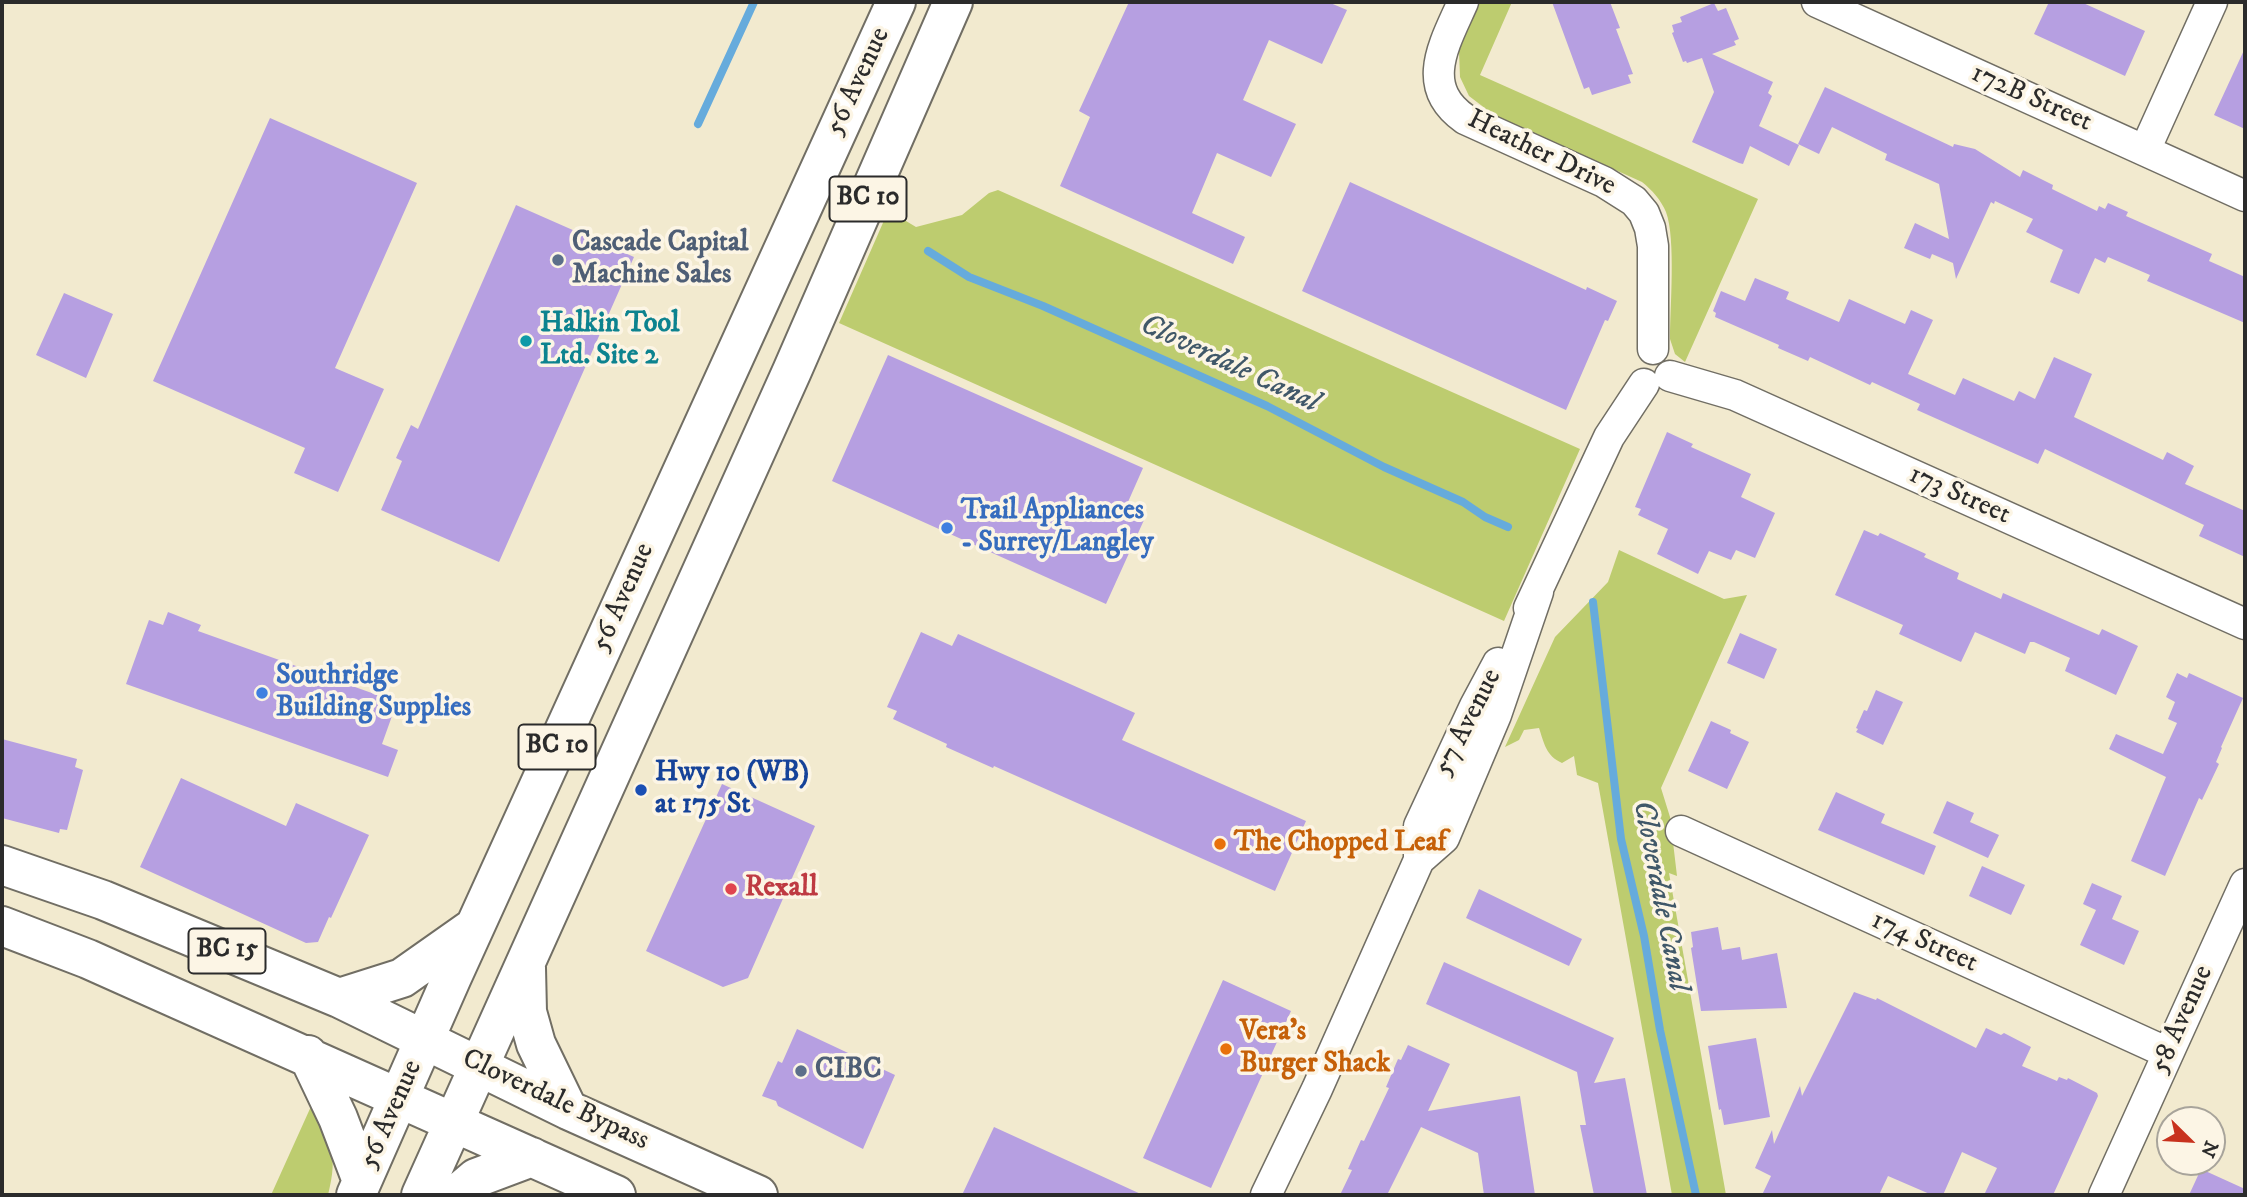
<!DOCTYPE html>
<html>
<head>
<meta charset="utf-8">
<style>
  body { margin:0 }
  #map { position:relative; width:2247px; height:1197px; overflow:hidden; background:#f2eacf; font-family:"IM FELL DW Pica",serif }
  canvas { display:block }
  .frame { position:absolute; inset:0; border:4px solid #2b2b2b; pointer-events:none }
  .north { position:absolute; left:2156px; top:1106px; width:70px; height:70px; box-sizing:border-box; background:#fcf5e5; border:2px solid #a8a49b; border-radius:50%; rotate:114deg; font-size:19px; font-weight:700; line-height:28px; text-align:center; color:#2b2b2b }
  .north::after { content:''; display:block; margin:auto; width:24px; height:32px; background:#c8321e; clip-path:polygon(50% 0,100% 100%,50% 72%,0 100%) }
</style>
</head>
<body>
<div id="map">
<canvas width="2247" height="1197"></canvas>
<div class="frame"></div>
<div class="north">N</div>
</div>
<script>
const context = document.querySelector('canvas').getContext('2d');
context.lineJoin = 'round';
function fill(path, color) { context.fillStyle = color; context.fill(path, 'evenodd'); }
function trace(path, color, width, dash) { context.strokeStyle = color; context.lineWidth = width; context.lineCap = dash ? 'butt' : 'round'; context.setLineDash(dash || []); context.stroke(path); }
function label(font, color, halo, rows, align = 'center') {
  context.font = font + ' "IM FELL DW Pica",serif'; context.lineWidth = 7; context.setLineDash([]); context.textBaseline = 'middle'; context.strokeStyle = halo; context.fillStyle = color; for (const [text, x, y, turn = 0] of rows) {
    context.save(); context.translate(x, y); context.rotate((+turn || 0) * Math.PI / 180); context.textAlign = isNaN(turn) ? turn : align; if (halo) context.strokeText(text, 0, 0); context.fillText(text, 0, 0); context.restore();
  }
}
const green = new Path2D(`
  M1479,2H1512L1480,75L1758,199L1685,362L1675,354L1670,339C1670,308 1676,239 1666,212C1661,200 1652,190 1642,182L1494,115L1469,96L1460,77L1459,51Z
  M998,190L1580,449L1504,621L839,323L893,200L900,195L906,221L916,227L962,215L989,193Z
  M1619,550L1724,599L1747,595L1661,788L1670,817L1677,876L1669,873L1726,1195H1672L1598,783L1577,775L1574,756L1562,763C1546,756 1544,743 1539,728L1524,730L1519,740L1505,747L1555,637L1608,582Z
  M313,1102C330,1141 339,1152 328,1195H271Z`);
const stream = new Path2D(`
  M698,124L754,2
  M928,251L969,277L1043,306L1267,406L1384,467L1463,502L1485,517L1508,527
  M1593,602L1621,839L1644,936L1660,1030L1696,1195`);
const building = new Path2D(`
  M1129,2H1328L1347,10L1322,64L1269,40L1243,100L1296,124L1271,177L1217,153L1192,213L1245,237L1233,264L1060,186L1090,117L1079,111Z
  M1552,2H1610L1620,28L1616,29L1633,74L1628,75L1631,83L1592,95L1589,87L1584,89Z
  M2049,2H2081L2145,31L2125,76L2034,34Z
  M1714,3L1718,11L1726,8L1739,39L1734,41L1736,45L1712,54L1773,82L1768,93L1772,96L1759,126L1799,145L1789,166L1750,146L1743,164L1739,163L1692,142L1714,92L1702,58L1687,63L1686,61L1683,62L1672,33L1674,32L1672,25L1682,22L1680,17Z
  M2245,48V129L2214,115Z
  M1825,87L1953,147L1954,144L1975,149L2020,177L2023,170L2053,185L2052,189L2097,211L2099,206L2105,209L2108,203L2128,212L2126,216L2212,254L2209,261L2245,277V323L2147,281L2150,275L2108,257L2105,263L2095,258L2079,294L2050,282L2063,250L2026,232L2033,219L1995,201L1994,204L1991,202L1956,279L1953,263L1932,254L1930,259L1904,248L1915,223L1949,239L1939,184L1885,160L1887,154L1832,127L1819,154L1798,144Z
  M270,118L417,183L335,368L384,389L338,492L294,473L305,448L153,381Z
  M1350,182L1586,290L1587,287L1617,301L1608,321L1605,320L1566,410L1302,291Z
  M516,205L634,257L499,562L381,510L402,461L396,458L411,425L418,429Z
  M1755,278L1789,292L1786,299L1839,322L1849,299L1905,324L1911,310L1933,320L1908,374L1955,395L1963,378L2014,401L2019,391L2035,399L2054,357L2092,374L2074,417L2163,460L2167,452L2194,466L2185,484L2245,511V557L2199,536L2204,525L2045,449L2038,464L1917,410L1920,404L1872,382L1870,385L1810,357L1808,361L1778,348L1779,345L1715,317L1716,313L1713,311L1721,291L1745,301Z
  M64,293L113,314L86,378L36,355Z
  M888,355L1143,468L1124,511L1144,520L1106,604L832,481Z
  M1667,432L1693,444L1691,447L1751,474L1741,497L1775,513L1755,558L1736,550L1731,560L1709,551L1698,574L1657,554L1668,529L1638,515L1641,509L1635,507Z
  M1864,530L1878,536L1880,533L1926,554L1924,557L1959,573L1957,579L2001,599L2003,593L2099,635L2102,629L2138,646L2116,695L2065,671L2070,658L2034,642H2030L2025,654L1975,632L1961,662L1899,634L1903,625L1835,595Z
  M168,612L201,625L198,631L397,702L382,744L398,750L388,777L126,684L149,620L163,625Z
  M921,632L952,646L958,634L1135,713L1122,740L1306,821L1275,891L994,766L993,768L946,747L947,744L893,719L897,711L887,707Z
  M1740,633L1777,649L1764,679L1727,663Z
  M2177,673L2187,678L2189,673L2243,698L2221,747L2222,748L2216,762L2219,764L2202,800L2199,798L2165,876L2131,861L2166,777L2109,749L2116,734L2163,754L2177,723L2168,719L2175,702L2166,697Z
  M1876,690L1903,702L1883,745L1856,732L1858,729L1856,728L1864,710L1867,711Z
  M1711,721L1731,730L1730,733L1749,742L1727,789L1688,771Z
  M2,739L77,759L75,767L83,770L67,830L60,829L59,833L2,818Z
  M181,778L286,826L296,803L369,835L331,918L329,917L318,942L306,943L140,867Z
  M722,784L815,826L748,978L723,987L646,951Z
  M1836,792L1885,814L1881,823L1936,846L1924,875L1818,830Z
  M1947,801L1974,813L1970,822L1999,835L1988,858L1933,833Z
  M1982,866L2025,885L2011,915L1969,896Z
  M2092,883L2122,896L2112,919L2139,931L2124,965L2080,945L2096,910L2083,904Z
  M1479,889L1582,939L1569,966L1466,918Z
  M1718,927L1722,950L1740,947L1742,960L1777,953L1787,1008L1701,1011L1691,948L1693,947L1691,932Z
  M1444,962L1614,1038L1594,1083L1625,1078L1647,1195H1594L1580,1125H1586L1577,1072L1426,1004Z
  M1223,980L1291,1011L1211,1188L1143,1158Z
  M1854,992L1876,1000L1877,998L1976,1048L1986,1028L2001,1035L2004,1033L2031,1047L2022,1066L2057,1081L2059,1077L2067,1080L2068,1078L2097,1093L2098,1096L2053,1195H1984L1997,1168L1962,1152L1943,1195H1932L1888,1176L1879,1195H1762L1771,1176L1755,1168L1772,1130L1774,1144L1800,1086L1802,1096Z
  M797,1029L895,1075L863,1149L778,1106L776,1101L762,1096L778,1061L782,1063Z
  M1756,1038L1770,1117L1724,1125L1721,1109L1719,1110L1708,1046Z
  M1408,1045L1450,1064L1428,1111L1520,1096L1535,1195H1484L1478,1153L1421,1127L1387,1195H1340L1352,1170L1348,1169L1361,1140L1364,1141L1389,1088L1386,1087L1398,1059L1401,1060Z
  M994,1127L1143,1195H962Z
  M2201,1169L2245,1189V1195H2189Z`);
const minor = new Path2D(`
  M1463,2C1445,43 1418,86 1465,119L1604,182L1634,201L1644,213L1650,228L1653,246V349
  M1817,2L2245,196
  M2145,150L2212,2
  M1670,376L1735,395L2245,624
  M1529,608L1609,437L1644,384
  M1681,831L2168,1053
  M1419,860V826L1475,706L1498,663
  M1266,1195L1317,1089L1419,860L1444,838L1496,715L1538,592
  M2104,1195L2245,884`);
const trunk = new Path2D(`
  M2,865L103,900L339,998L568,1110L758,1195
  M2,926L88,959L616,1195
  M526,968L527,1012L536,1044L568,1110
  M339,998L402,978L473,928
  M308,1055L338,1118L362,1181
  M356,1195L452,977L896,2
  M421,1195L792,371L953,2
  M456,1195L476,1178L532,1157`);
const markers = [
  [558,260,7,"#5c6f8a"],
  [526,341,7,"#0f9aa8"],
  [947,528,7,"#3f7fe0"],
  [262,693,7,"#3f7fe0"],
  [641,790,7,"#1a4fb4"],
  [1220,844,7,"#e8710a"],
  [731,889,7,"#e0444e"],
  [1226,1049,7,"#e8710a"],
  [801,1071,7,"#5c6f8a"]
];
const shields = [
  [868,199,77],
  [557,747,77],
  [227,951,77]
];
const shieldNames = [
  ["BC 10",868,199],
  ["BC 10",557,747],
  ["BC 15",227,951]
];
const streetNames = [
  ["56 Avenue",859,82,-65],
  ["172B Street",2031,99,24],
  ["Heather Drive",1541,154,26],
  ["173 Street",1959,496,24],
  ["56 Avenue",624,598,-66],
  ["57 Avenue",1469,723,-63],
  ["174 Street",1924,943,24],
  ["58 Avenue",2183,1020,-66],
  ["Cloverdale Bypass",555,1101,25],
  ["56 Avenue",392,1115,-66]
];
const serviceNames = [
  ["Cascade Capital",572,244],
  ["Machine Sales",572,276],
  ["CIBC",815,1071]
];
const cultureNames = [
  ["Halkin Tool",540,325],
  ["Ltd. Site 2",540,357]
];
const shopNames = [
  ["Trail Appliances",961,512],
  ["- Surrey/Langley",961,544],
  ["Southridge",276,677],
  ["Building Supplies",276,709]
];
const transitNames = [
  ["Hwy 10 (WB)",655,774],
  ["at 175 St",655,806]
];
const foodNames = [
  ["The Chopped Leaf",1234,844],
  ["Vera's",1240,1033],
  ["Burger Shack",1240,1065]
];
const healthNames = [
  ["Rexall",745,889]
];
const waterNames = [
  ["Cloverdale Canal",1229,365,25],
  ["Cloverdale Canal",1659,896,79]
];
fill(green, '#bdcc6f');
trace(stream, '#66abdc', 8);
fill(building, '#b69fe1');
trace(minor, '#716e64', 33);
trace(trunk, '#716e64', 42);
trace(minor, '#fff', 30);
trace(trunk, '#fff', 38);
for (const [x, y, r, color] of markers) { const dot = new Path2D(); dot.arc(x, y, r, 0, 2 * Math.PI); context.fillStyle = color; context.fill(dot); trace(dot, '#fcf5e5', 2.5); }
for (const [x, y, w] of shields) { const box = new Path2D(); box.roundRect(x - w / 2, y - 22.5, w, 45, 5); context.fillStyle = '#fcf5e5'; context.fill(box); trace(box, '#2b2b2b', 2); }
label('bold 26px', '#2b2b2b', null, shieldNames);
label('28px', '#2b2b2b', '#fcf5e5', streetNames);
label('bold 28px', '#4e5e75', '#fcf5e5', serviceNames, 'left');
label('bold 28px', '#0d838f', '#fcf5e5', cultureNames, 'left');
label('bold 28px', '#366cbe', '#fcf5e5', shopNames, 'left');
label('bold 28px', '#164399', '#fcf5e5', transitNames, 'left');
label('bold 28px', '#c56008', '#fcf5e5', foodNames, 'left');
label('bold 28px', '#be3a42', '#fcf5e5', healthNames, 'left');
label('italic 30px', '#405869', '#fcf5e5', waterNames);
</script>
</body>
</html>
